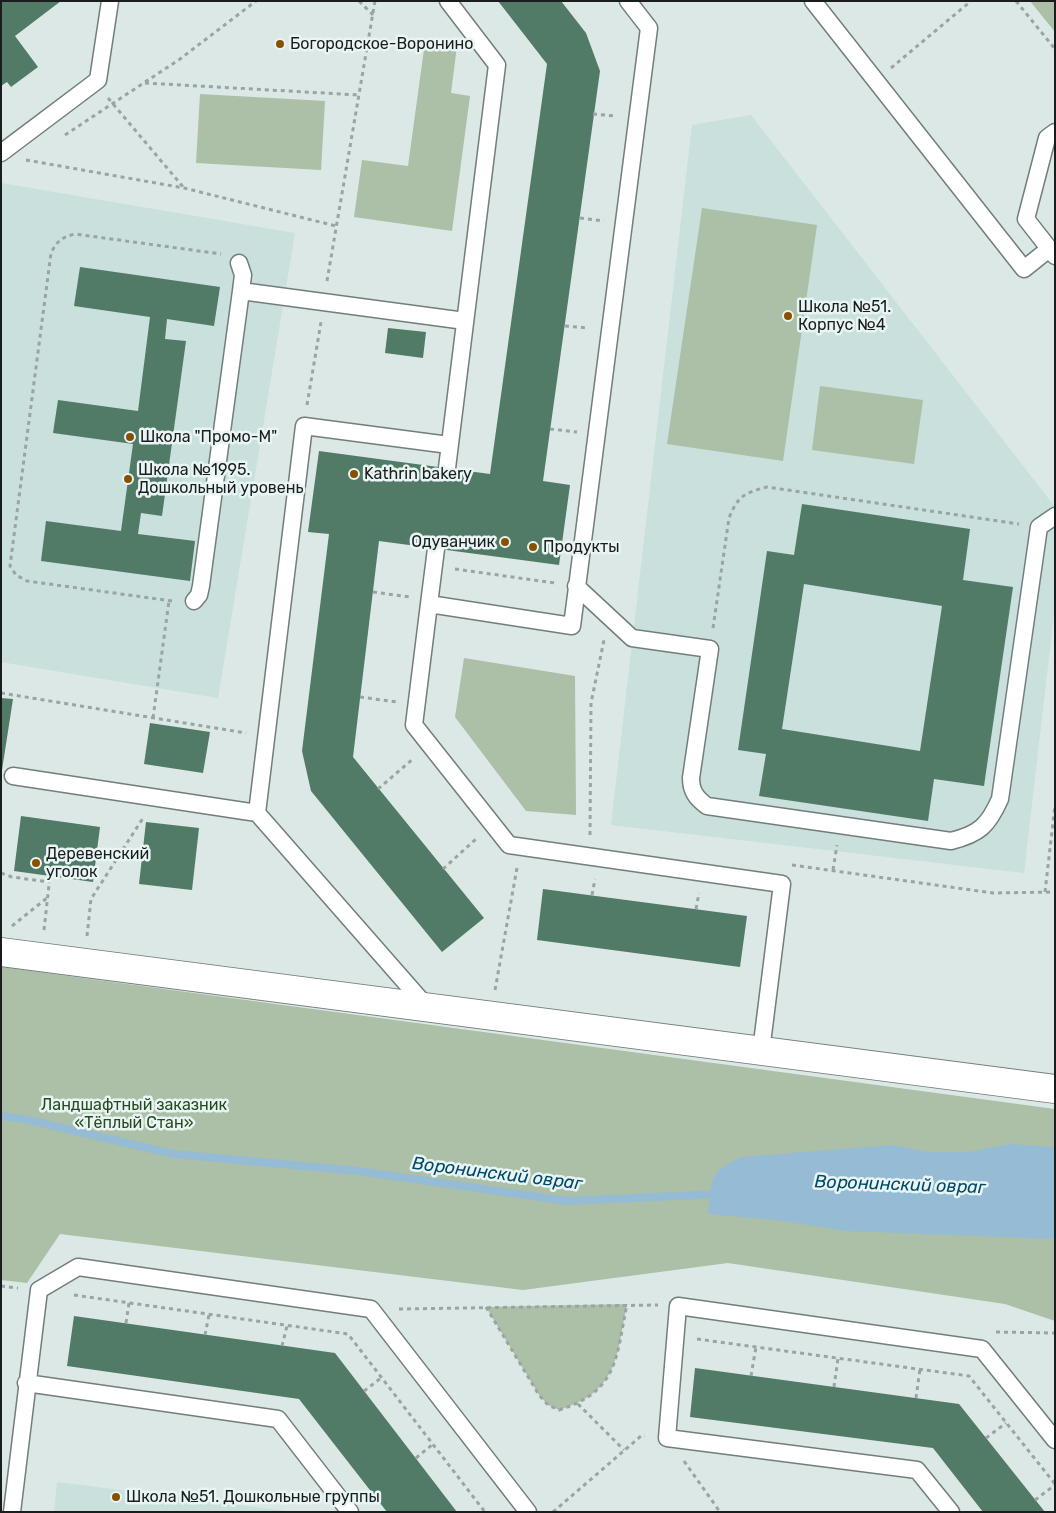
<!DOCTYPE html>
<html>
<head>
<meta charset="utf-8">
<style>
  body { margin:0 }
  #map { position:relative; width:1056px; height:1513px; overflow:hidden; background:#dbe8e6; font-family:Rubik,sans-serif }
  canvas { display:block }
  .frame { position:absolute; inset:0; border:2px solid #191d1d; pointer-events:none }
</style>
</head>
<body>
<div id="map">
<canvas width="1056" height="1513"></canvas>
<div class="frame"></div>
</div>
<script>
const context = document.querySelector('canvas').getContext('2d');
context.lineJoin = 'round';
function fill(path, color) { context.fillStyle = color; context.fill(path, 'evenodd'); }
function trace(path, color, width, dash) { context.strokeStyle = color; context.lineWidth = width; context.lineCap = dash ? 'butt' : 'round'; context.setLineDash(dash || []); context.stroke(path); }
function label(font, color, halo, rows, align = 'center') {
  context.font = font + ' Rubik,sans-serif'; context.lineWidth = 5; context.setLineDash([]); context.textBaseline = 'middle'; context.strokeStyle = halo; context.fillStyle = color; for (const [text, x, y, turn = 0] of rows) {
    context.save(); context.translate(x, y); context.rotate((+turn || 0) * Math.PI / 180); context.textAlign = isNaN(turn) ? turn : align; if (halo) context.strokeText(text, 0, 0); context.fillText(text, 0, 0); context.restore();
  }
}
const built = new Path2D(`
  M751,115L1055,507V606L1024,873L611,825L692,125Z
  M1,183L295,233L218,698L1,662Z
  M57,1482L295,1512H54Z`);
const green = new Path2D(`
  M1030,1H1055V32Z
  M425,42L457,46L451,93L470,96L452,231L354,217L362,160L408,166Z
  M200,94L325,101L321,170L196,163Z
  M702,208L817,225L783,461L667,444Z
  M820,386L923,400L914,464L812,450Z
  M464,658L575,676L576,815L526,811L455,717Z
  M1,967L1055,1109V1321L1005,1304L728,1263L523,1290L60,1234L27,1283L1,1280Z
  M627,1304C616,1357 619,1391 559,1410L548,1405L539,1395L486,1307Z`);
const water = new Path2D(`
  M1010,1144L1055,1147V1239L847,1231L775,1220L708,1214C712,1180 707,1173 741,1157L893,1145L928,1152H968Z`);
const stream = new Path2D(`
  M1,1116L24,1119L173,1154L358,1171L567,1201L720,1194`);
const building = new Path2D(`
  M1,1H61L15,36L38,67L11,87L7,82L1,86Z
  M498,1H561L586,33L600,71L543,481L570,485L559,565L379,541L353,757L484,918L442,952L311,791L302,751L329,534L308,532L319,451L490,474L547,64Z
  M80,267L220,287L214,326L167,319L165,339L186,341L162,516L141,513L138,534L195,541L190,581L41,561L46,521L121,531L133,444L53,433L58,400L138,411L150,317L74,306Z
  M388,328L426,332L423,358L385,353Z
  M802,504L970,529L963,580L1013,587L984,786L934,779L928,821L759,796L766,754L738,750L767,551L794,555ZM804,584L942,606L920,751L782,729Z
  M1,698L13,699L2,770H1Z
  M150,723L210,732L203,773L144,764Z
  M21,816L100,827L93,882L14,871Z
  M146,822L199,828L192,890L139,884Z
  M543,889L747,916L740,967L537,940Z
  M74,1316L335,1353L457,1512H387L299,1399L67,1366Z
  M695,1368L959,1404L1045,1512H983L933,1448L690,1417Z`);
const path = new Path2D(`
  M359,1L373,15
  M1016,1L1055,49
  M891,68L971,1
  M145,83L359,95
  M108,98L184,188
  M593,114L615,116
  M65,135L180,59L256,1
  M26,160L184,188L336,226
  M580,218L604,221
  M327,281L375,1
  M565,326L589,328
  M307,405L321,322
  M550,429L577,432
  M455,569L555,583
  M373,592L410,597
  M172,601L27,581L16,575L10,566L51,253C57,241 62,237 75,234L221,254
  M713,628L729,518C738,496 744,493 767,487L1019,524
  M1,693L246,733
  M360,697L397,702
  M153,718L169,601
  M378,789L414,758
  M590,835L591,703L604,640
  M792,865L993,893L1055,892
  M443,869L476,839
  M833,870L837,845
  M1,873L12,877L49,882
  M1045,892L1055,805
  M592,895L595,879
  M696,909L699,893
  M12,926L47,898
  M44,930L50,876
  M87,936L91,899L143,818
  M495,990L517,868
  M1,1286L18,1288
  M74,1295L348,1334L485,1512
  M486,1307L539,1395L548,1405L559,1410C619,1391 616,1357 627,1304
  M399,1309L658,1305
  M126,1323L129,1303
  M996,1332L1055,1333
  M205,1335L209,1315
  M697,1339L969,1376L1055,1484
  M282,1346L287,1326
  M751,1376L756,1347
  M834,1387L838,1358
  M364,1391L381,1378
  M916,1398L920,1369
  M578,1404L624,1450
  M986,1438L1006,1423
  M416,1458L433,1444
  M684,1461L720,1512
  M1035,1500L1055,1485
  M553,1512L641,1436H645`);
const lane = new Path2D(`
  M628,1L649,28L572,626L429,604L414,725L509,845L782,884L761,1051
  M813,1L1024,269L1049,249
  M1,153L98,80L110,1
  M1055,256L1026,219L1047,138L1055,132
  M239,263L243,275L241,291L465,321
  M447,468L497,65L448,1
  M576,586L632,638L710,649L691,778C691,791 696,798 707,806L951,841C979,834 988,826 1000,799L1039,527L1055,516
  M194,601L199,595L201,586L241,291
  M429,604L436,549
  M13,776L257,813
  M427,1007L257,813L304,426L449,445
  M26,1383L278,1419L350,1512
  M12,1512L39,1290L78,1267L371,1309L528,1512
  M951,1512L917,1470L667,1438L678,1306L982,1349L1055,1440`);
const street = new Path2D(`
  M1,952L1055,1089`);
const markers = [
  [280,44,5,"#875100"],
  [788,316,5,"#875100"],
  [130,437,5,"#875100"],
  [354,474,5,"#875100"],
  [128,479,5,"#875100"],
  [505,542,5,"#875100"],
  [533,547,5,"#875100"],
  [36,863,5,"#875100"],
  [116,1497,5,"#875100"]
];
const poiNames = [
  ["Богородское-Воронино",290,44],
  ["Школа №51.",798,307],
  ["Корпус №4",798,325],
  ["Школа \"Промо-М\"",140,437],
  ["Школа №1995.",138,470],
  ["Дошкольный уровень",138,488],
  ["Kathrin bakery",364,474],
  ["Одуванчик",495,542,"right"],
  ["Продукты",543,547],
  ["Деревенский",46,854],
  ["уголок",46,872],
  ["Школа №51. Дошкольные группы",126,1497]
];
const parkNames = [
  ["Ландшафтный заказник",134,1105],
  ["«Тёплый Стан»",134,1123]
];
const waterNames = [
  ["Воронинский овраг",497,1174,7],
  ["Воронинский овраг",900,1185,2]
];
fill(built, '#c9e0dd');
fill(green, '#acbfa7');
fill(water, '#95bcd4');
trace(stream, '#95bcd4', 8);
fill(building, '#517a67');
trace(lane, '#727d7c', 19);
trace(street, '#727d7c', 30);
trace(path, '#9aa4a3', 3, [4, 4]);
trace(lane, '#fff', 16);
trace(street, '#fff', 28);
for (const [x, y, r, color] of markers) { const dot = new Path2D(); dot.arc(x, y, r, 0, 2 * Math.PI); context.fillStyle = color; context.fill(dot); trace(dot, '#e8f5f4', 2); }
label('16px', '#191d1d', '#e8f5f4', poiNames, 'left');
label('16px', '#264a1d', '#e8f5f4', parkNames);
label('italic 18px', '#00496a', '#e8f5f4', waterNames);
</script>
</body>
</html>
